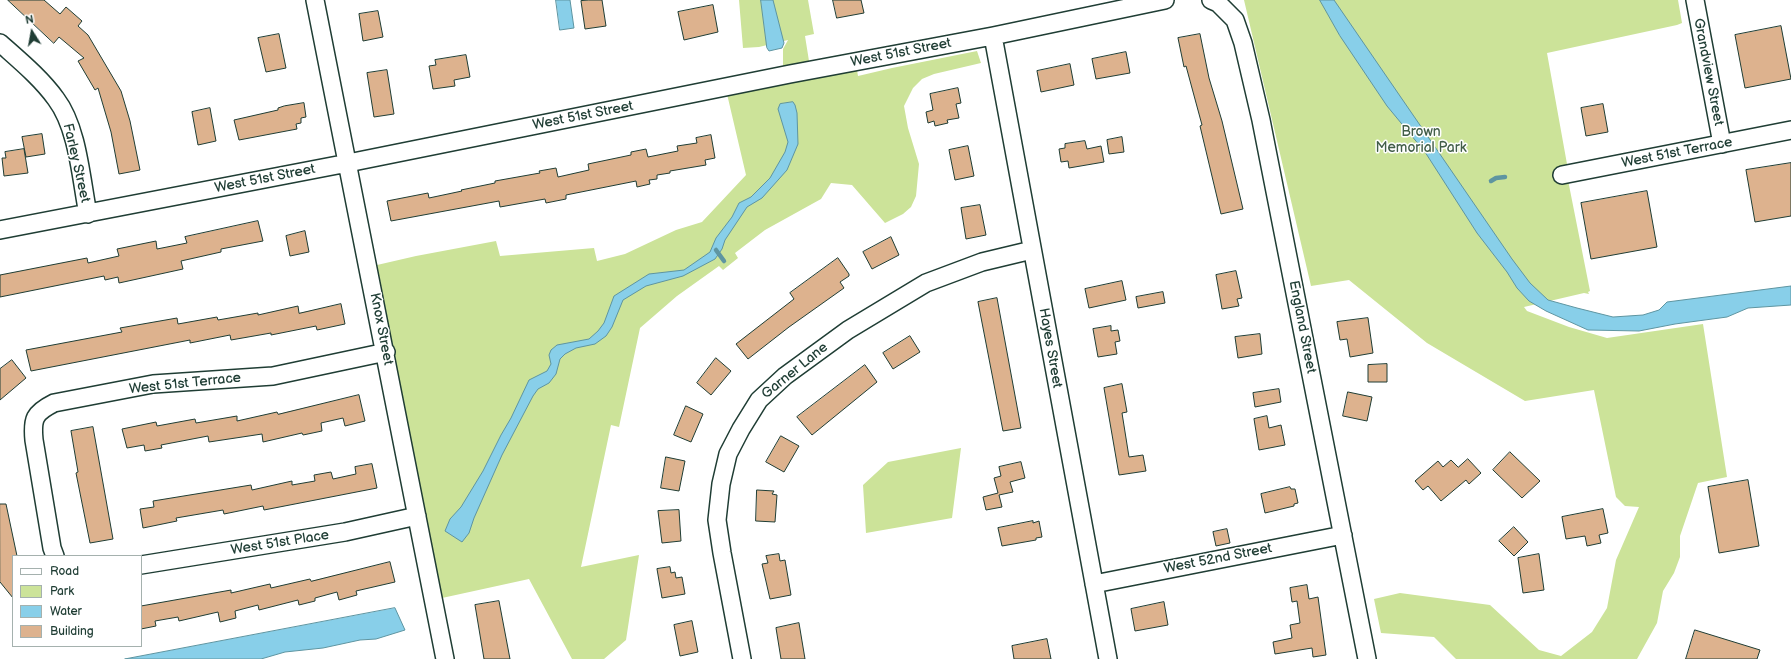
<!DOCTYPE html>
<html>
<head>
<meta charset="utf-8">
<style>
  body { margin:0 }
  #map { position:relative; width:1791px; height:659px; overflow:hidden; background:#fff; font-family:"Balsamiq Sans",sans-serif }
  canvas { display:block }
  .legend { position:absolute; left:12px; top:555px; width:130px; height:92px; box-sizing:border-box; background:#fff; border:1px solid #a5b1ae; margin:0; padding:5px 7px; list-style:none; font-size:12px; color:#1f3d34 }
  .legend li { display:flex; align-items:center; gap:8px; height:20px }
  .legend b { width:20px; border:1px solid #a5b1ae }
  .north { position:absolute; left:12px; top:12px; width:40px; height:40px; -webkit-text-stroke:3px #fff; paint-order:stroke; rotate:349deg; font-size:11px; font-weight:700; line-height:16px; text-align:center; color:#1f3d34 }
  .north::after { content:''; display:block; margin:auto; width:14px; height:18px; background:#1f3d34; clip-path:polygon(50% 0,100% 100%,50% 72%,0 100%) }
</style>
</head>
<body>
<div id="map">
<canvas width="1791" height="659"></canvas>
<ul class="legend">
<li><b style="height:5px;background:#fff"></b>Road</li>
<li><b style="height:11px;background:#cce399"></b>Park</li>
<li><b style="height:11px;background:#88cfe9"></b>Water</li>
<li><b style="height:11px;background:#ddb28e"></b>Building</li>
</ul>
<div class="north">N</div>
</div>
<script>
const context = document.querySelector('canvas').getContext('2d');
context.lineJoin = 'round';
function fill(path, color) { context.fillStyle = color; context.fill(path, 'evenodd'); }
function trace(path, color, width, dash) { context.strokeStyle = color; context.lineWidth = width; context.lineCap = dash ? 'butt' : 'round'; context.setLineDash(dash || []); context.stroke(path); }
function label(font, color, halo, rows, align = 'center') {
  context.font = font + ' "Balsamiq Sans",sans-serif'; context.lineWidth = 3; context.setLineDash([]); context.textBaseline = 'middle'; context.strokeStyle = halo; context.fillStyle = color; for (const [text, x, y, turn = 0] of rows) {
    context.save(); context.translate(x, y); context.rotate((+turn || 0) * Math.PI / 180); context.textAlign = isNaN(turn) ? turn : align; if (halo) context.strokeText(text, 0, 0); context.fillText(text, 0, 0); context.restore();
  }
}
const green = new Path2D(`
  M739,0H808L814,34L805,36L809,61L783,67V49L788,40L759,47L743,48Z
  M1244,0H1678L1682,23L1677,25L1547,53L1567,164L1565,165L1590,291L1588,292L1589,294L1584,293L1524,307L1527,311L1569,327L1607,338L1703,324L1727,477L1698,483L1680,536V557L1674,573L1663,591L1657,623L1637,659H1456L1434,637L1381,633L1374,599L1400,593L1490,605L1539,650L1561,656L1592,632L1607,608L1616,560L1639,507L1625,506L1616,497L1594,390L1525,401L1427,343L1349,280L1311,286Z
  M977,51L981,63L934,74L922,79L913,88L904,106L908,128L919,164L916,196L911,207L903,214L885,223L852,185L831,183L821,199L765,230L735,253L738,258L723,270L719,266L677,296L640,328L619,427L611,425L581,567L639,555L626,640L604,659H572L529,579L442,598L377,265L416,256L496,241L500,256L594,248L597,261L625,254L676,230L702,222L746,175L727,94L857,70L858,76L892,68Z
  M961,448L952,518L866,533L863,485L888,462Z`);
const water = new Path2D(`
  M556,0H570L574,28L560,30Z
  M761,0H773L784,43L782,48L769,51L767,48Z
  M1320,0H1334L1512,259L1530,283L1548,300L1577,308L1613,317L1643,315L1659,310L1667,302L1791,286V305L1748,308L1727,317L1675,324L1639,331L1588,330L1546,311L1529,301L1517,288L1507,272L1477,233L1425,152L1387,106L1340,36Z
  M793,102L795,105L797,113L798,144L787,170L762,198L747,207L725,240L722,249L715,259L683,276L646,286L623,300L612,327L606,336L595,344L576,348L565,354L560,359L556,374L549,383L538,389L533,396L502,455L474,518L469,533L462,542L445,531L450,519L461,507L483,471L501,435L511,418L529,380L547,371L551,364L549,355L551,350L557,345L589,339L598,331L604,323L614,296L649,274L684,270L710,252L716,238L732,217L739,203L751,197L770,178L785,152L788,142L778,109L780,104Z
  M395,608L405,630L376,639L360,640L323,648L285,652L261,659H125Z`);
const stream = new Path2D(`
  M1491,181L1496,178L1505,177
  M716,250L724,261`);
const building = new Path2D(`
  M8,0H44L60,14L66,7L82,21L78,26L88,35L121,91L130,121L140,170L119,174L111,132L98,88L95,90L78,61L84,58L59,37L54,43Z
  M589,0H602L606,26L585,29L581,1Z
  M833,0H861L864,13L837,18Z
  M713,5L718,32L684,40L678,12Z
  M378,11L383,37L363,41L359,14Z
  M1781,26L1791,79L1745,88L1735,35Z
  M279,34L286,68L266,72L258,38Z
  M1200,34L1209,78L1222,121L1243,209L1221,214L1200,126L1202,125L1186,66L1184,67L1178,38Z
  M1126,52L1130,73L1096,79L1092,59Z
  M466,55L470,77L454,80L455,86L433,89L429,66L436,65L435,60Z
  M1070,64L1074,85L1041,92L1037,71Z
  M387,70L394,114L374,117L367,73Z
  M958,88L961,103L956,104L959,118L947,120L948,123L935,126L934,121L928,123L926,112L933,110L930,94Z
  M304,103L306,117L301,118V123L296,124L297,129L239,140L234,120L278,110V108L284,106Z
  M1603,104L1608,132L1586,136L1581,108Z
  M210,108L216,141L198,145L192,112Z
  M42,134L45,154L26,157L22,137Z
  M711,135L715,158L705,160L706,165L670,171V173L657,175V179L649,180L650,184L637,187L636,181L566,195V199L546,203L545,199L500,207L499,201L391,221L387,201L428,193L429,198L462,191L461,190L495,183V181L540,173L539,171L556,168L558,177L589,170L588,164L631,155V152L646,149L648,157L678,151L677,146L697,143L696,138Z
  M1122,137L1124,152L1109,154L1107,140Z
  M1085,141L1087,149L1101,146L1104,162L1069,168L1068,161L1061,162L1059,149L1065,148V144Z
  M968,146L974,176L955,180L949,150Z
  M24,149L28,173L4,176L2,158H6L5,152Z
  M1791,163V216L1755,222L1746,170Z
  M1647,191L1657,247L1591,259L1581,203Z
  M980,205L986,235L966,239L961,208Z
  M258,221L263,241L221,249V252L181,261L183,269L119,283L118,277L105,280L104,276L0,297V275L87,258L88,263L119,256L117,249L156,241L157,249L187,243L185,237Z
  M305,231L309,252L290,256L286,236Z
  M891,237L899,255L872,269L863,252Z
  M838,258L849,274V276L840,282L844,288L789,327L748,359L736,344L794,299L790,293Z
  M1236,271L1242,298L1237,299L1239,306L1222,309L1216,275Z
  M1122,281L1126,300L1089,308L1085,289Z
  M1163,292L1165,303L1138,308L1136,297Z
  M997,298L1021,428L1003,431L978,302Z
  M341,304L345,324L317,330L316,326L271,335V333L231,340L230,335L190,343V340L31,371L26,350L122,332L120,328L177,318L178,324L217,317L218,320L258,313V315L298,306L299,313Z
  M1368,318L1373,353L1350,357L1347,339L1340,340L1337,322Z
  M1111,326V331L1118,330L1120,341L1115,342L1117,354L1098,357L1093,329Z
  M1260,334L1262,354L1238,358L1235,337Z
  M910,336L920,352L893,369L883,353Z
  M716,358L731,371L711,395L697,383Z
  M12,360L26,378L0,400V369Z
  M1387,364V382H1368V365Z
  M865,365L877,382L812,435L797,417Z
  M1122,384L1127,412L1122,413L1129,457L1143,455L1146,471L1119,475L1104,388Z
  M1279,389L1281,402L1255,407L1253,393Z
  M1348,392L1372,397L1367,421L1343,416Z
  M359,395L365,421L345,426L343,418L321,423L322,431L303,435L302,433L263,442L262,434L209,442L208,436L161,445L162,448L145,451L144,445L127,448L122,429L156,422L157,426L195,419L196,423L237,416V421L277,412L278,414Z
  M686,406L703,414L691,442L674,435Z
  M1267,416L1269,428L1281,425L1285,445L1259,450L1254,419Z
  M93,427L113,539L90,543L76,473L78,472L71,431Z
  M781,436L799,446L784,472L766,462Z
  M1510,452L1540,481L1522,498L1493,470Z
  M666,457L685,461L679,491L661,488Z
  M1468,459L1481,473L1469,484L1466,480L1441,501L1428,486L1423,490L1415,481L1438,461L1443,467L1451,460L1458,467Z
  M1021,462L1025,478L1010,482L1013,492L999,495L1002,507L986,510L983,497L998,493L994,478L1001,476L999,467Z
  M372,464L377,488L264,510L263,506L224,514L223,510L176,518L177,521L143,528L140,509L154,507L153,501L251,485L252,490L292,481V485L315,481L314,475L331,472L333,479L356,474L355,467Z
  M1748,480L1759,546L1719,553L1708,487Z
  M1290,487L1291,489H1295L1298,503L1294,504V506L1265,513L1261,494Z
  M757,490L774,491L772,494L777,495L775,522L756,521Z
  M0,504H6L17,556H13V598L0,582Z
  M1603,509L1608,533L1599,535L1601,543L1587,546L1585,536L1566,539L1562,517Z
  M679,510L681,541L662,543L658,511Z
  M1033,521V523L1039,521L1042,537L1036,538V540L1002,546L998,528Z
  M1514,527L1528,542L1514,556L1499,541Z
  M1227,529L1230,543L1216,546L1213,532Z
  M779,554L780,561L785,560L791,595L770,599L762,564L768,563L766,556Z
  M1539,554L1544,590L1523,593L1518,558Z
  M390,562L395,582L356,591L357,595L339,600L337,592L315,598V601L299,605L298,600L259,610L258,605L235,611L236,618L220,622L218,612L179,621L178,617L155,621L156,626L141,629V606L231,590V593L270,584L271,588L310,579L311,581Z
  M670,567L671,573L675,572L676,578L682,577L685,594L662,598L657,569Z
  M1307,585L1309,599L1318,597L1326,655L1313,657L1312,648L1275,654L1273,642L1292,638L1290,625L1300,623L1297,601L1292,602L1290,588Z
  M499,601L510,659H484L475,605Z
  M1164,602L1168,625L1135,631L1131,609Z
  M692,621L698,652L680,656L674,625Z
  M799,623L805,659H781L776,628Z
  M1695,630L1760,650L1757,659H1686Z
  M1047,639L1051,659H1014L1012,646Z`);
const minor = new Path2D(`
  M315,0L445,659
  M1211,0L1218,3L1235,20L1243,43L1261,120L1367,659
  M1695,0L1722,144
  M993,36L1108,659
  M0,43C19,60 41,78 56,99C78,128 81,179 88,214
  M1562,175L1791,130
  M0,230L348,163L790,74L993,36L1165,0
  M55,556L52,548L34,440C32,419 34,413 54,403L153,384L273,376L386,352
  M141,565L345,532L417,516
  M1094,584L1343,535
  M742,659L722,553L717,520L721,484L728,454L741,429L759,400L785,376L848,330L926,283L982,262L1032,250`);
const streetNames = [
  ["West 51st Street",901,53,-11],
  ["Grandview Street",1708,72,79],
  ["West 51st Street",583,116,-11],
  ["West 51st Terrace",1677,153,-11],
  ["Farley Street",76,163,77],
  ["West 51st Street",265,179,-11],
  ["England Street",1302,327,79],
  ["Knox Street",381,329,79],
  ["Hayes Street",1050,348,80],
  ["Garner Lane",795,371,-39],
  ["West 51st Terrace",185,384,-6],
  ["West 51st Place",280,543,-9],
  ["West 52nd Street",1218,559,-11]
];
const parkNames = [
  ["Brown",1421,132],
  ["Memorial Park",1421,148]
];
fill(green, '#cce399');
fill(water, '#88cfe9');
trace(water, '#5e95a1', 1);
trace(stream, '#5e95a1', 4.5);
fill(building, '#ddb28e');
trace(building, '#1f3d34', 1);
trace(minor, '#1f3d34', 20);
trace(minor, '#fff', 17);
label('14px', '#1f3d34', '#fff', streetNames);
label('14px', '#425e48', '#fff', parkNames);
</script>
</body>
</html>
